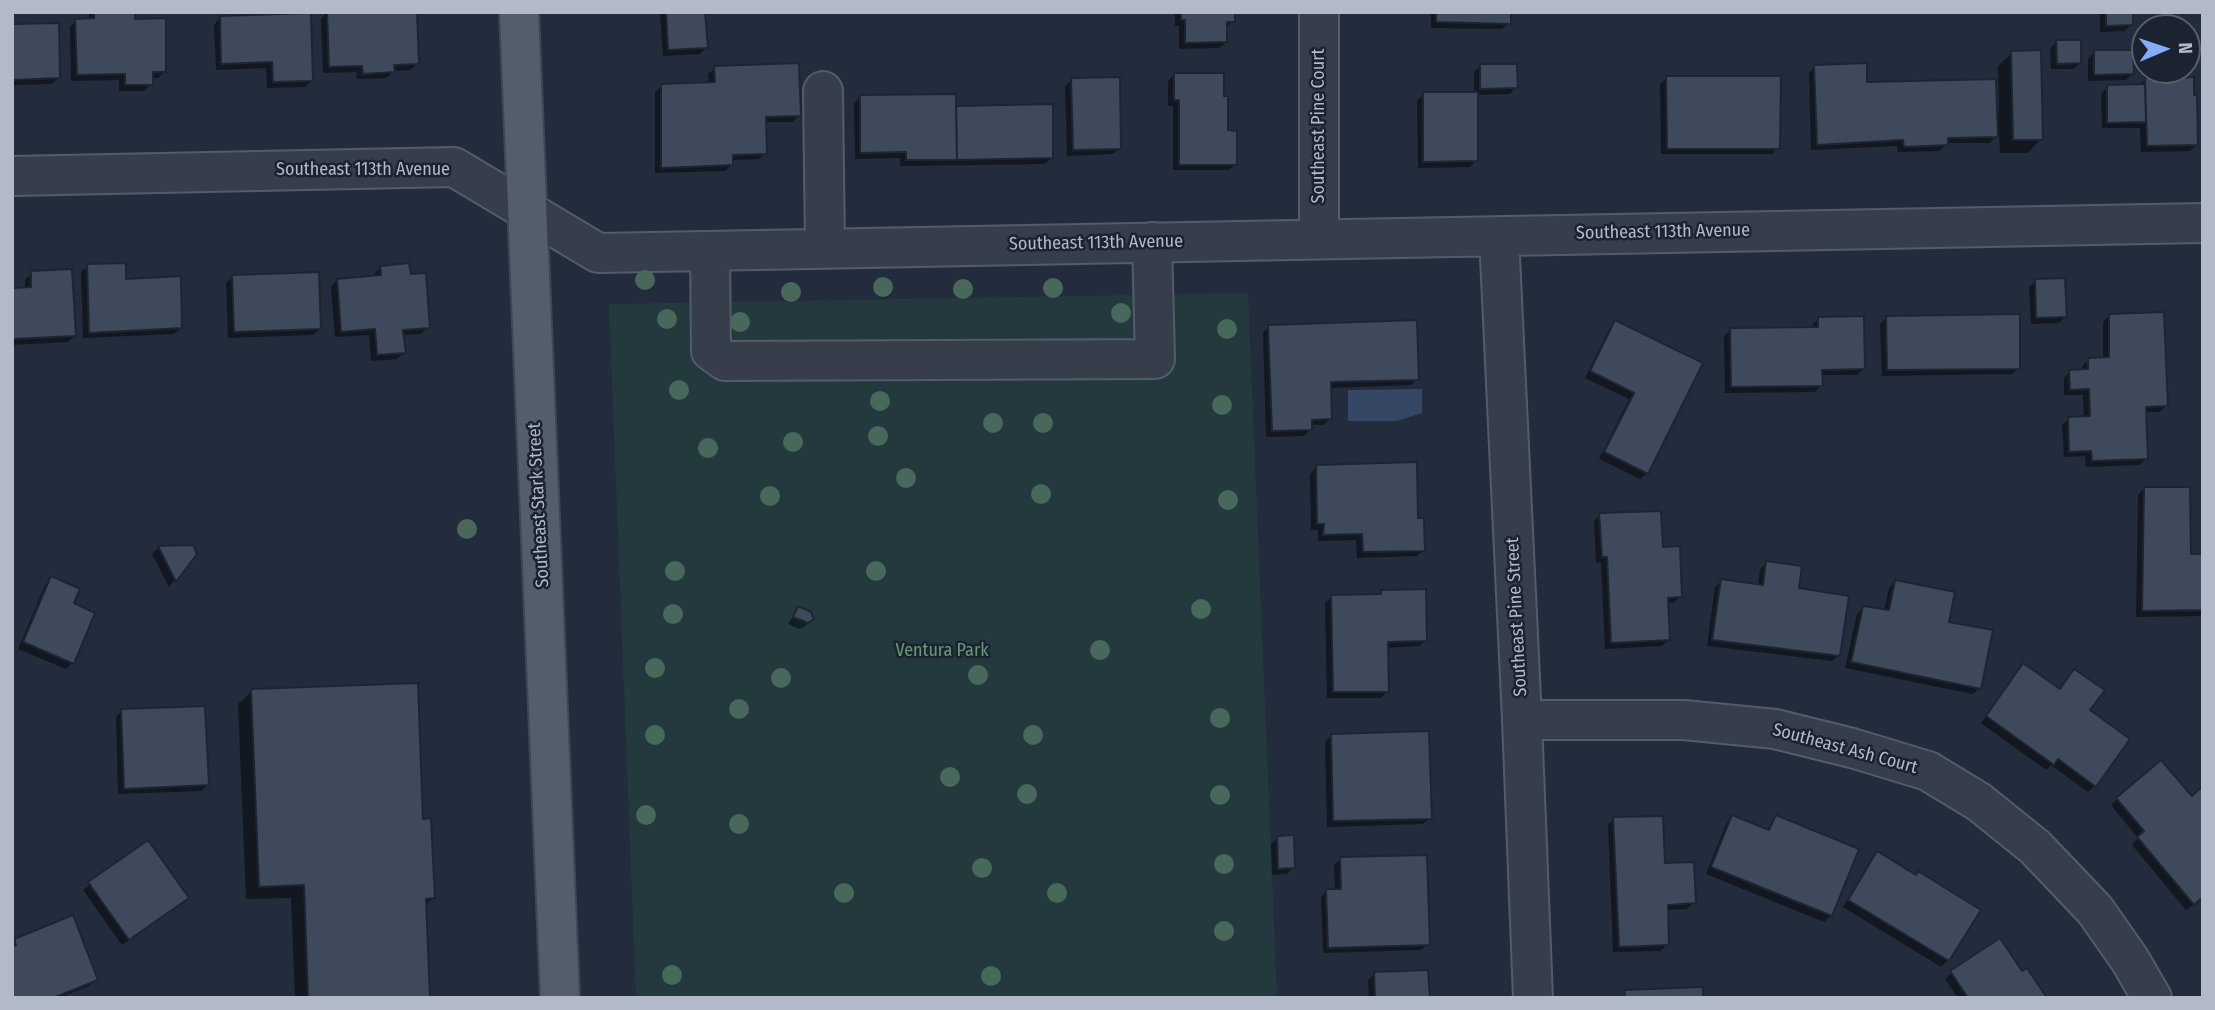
<!DOCTYPE html>
<html>
<head>
<meta charset="utf-8">
<style>
  body { margin:0 }
  #map { position:relative; width:2215px; height:1010px; overflow:hidden; background:#222c3c; font-family:"Fira Sans Condensed",sans-serif }
  canvas { display:block }
  .frame { position:absolute; inset:0; border:14px solid #b2b9c8; pointer-events:none }
  .north { position:absolute; left:2131px; top:14px; width:70px; height:70px; box-sizing:border-box; background:#1b2331; border:2px solid #575f6d; border-radius:50%; rotate:88deg; font-size:19px; font-weight:700; line-height:28px; text-align:center; color:#b2b9c8 }
  .north::after { content:''; display:block; margin:auto; width:24px; height:32px; background:#85acf9; clip-path:polygon(50% 0,100% 100%,50% 72%,0 100%) }
</style>
</head>
<body>
<div id="map">
<canvas width="2215" height="1010"></canvas>
<div class="frame"></div>
<div class="north">N</div>
</div>
<script>
const context = document.querySelector('canvas').getContext('2d');
context.lineJoin = 'round';
function fill(path, color) { context.fillStyle = color; context.fill(path, 'evenodd'); }
function trace(path, color, width, dash) { context.strokeStyle = color; context.lineWidth = width; context.lineCap = dash ? 'butt' : 'round'; context.setLineDash(dash || []); context.stroke(path); }
function label(font, color, halo, rows, align = 'center') {
  context.font = font + ' "Fira Sans Condensed",sans-serif'; context.lineWidth = 5; context.setLineDash([]); context.textBaseline = 'middle'; context.strokeStyle = halo; context.fillStyle = color; for (const [text, x, y, turn = 0] of rows) {
    context.save(); context.translate(x, y); context.rotate((+turn || 0) * Math.PI / 180); context.textAlign = isNaN(turn) ? turn : align; if (halo) context.strokeText(text, 0, 0); context.fillText(text, 0, 0); context.restore();
  }
}
const green = new Path2D(`
  M1248,293L1277,998H636L609,304Z`);
const water = new Path2D(`
  M1422,389V413L1397,421H1348V390Z`);
const shadow = new Path2D(`
  M89,12H133V21L165,71L158,78H151V84L144,91H119V80L71,81L70,27L76,21L89,20Z
  M327,12L417,63L411,70L393,71L387,78L357,79L356,72L323,73L321,19Z
  M660,12H711L704,16L706,47L700,54L663,56Z
  M1175,12H1233V21L1227,27L1226,42L1219,48L1179,49V26H1175Z
  M1431,12H1509V23L1502,29L1431,28Z
  M2100,12H2131V24L2125,31L2100,32Z
  M220,18L312,80L305,87L267,88L266,68L216,70L214,25Z
  M12,25L59,77L52,84L12,85Z
  M2056,42L2080,63L2073,69H2051L2050,49Z
  M2094,52L2132,74L2126,80L2088,81V59Z
  M2012,53L2041,139L2028,153H2000L1999,133L1990,143H1947L1940,151L1898,152L1897,146L1811,150L1809,73L1815,66L1865,84L1999,113L1998,66Z
  M1480,66L1516,87L1510,94L1476,95V160L1470,167L1418,168L1417,101L1424,94H1474V72Z
  M715,68L799,115L793,122H764L765,153L759,159L731,160L732,164L725,171L655,173V92L662,86L709,84L708,74Z
  M1175,74L1227,132L1236,164L1229,170H1173V106H1168V81Z
  M1667,78L1778,148L1772,154H1661L1660,84Z
  M2146,79L2196,145L2190,151L2141,152L2140,128H2102L2101,93L2108,87L2139,86Z
  M1072,80L1120,148L1113,154L1067,156L1065,86Z
  M860,97L955,107L1051,158L1045,164L900,166V158L855,159L854,103Z
  M88,266L125,281L181,328L174,334L83,338L81,272Z
  M381,267L428,327L421,334L402,335L404,352L397,359L371,361L369,335L335,337L331,287L337,280L375,277L374,274Z
  M32,273L74,336L68,342L12,345V289H25V280Z
  M232,277L320,329L313,335L228,338L226,283Z
  M2036,281L2065,317L2059,323L2031,324L2029,287Z
  M2109,316L2166,406L2159,412H2145L2146,458L2140,465L2086,467L2085,456L2064,457L2062,425L2069,419L2084,418L2083,395H2064V378L2070,372L2083,371L2082,366L2089,360L2103,359V322Z
  M1887,317L2019,368L2012,374L1882,376L1880,324Z
  M1818,319L1864,368L1857,375H1821V385L1815,392L1725,393L1724,336L1731,330L1812,329V325Z
  M1616,322L1701,364L1647,473L1640,479L1599,459L1629,399L1585,378L1609,329Z
  M1269,326L1417,379L1411,385L1329,388L1330,418L1324,425H1311V429L1304,436L1266,437L1263,333Z
  M1317,467L1417,519L1423,550L1417,556L1357,558L1356,540L1318,541V530H1311L1310,474Z
  M2144,489L2189,556L2203,555V616L2136,617L2138,495Z
  M1600,515L1662,549L1680,596L1674,603H1667L1669,639L1662,646L1605,649L1601,562L1596,563L1594,521Z
  M192,547L195,554L169,587L152,554L158,548Z
  M1767,563L1797,589L1838,655L1832,661L1707,646L1715,587L1722,581L1758,586L1760,569Z
  M51,578L72,604V663L66,669L18,649L45,585Z
  M1895,581L1947,623L1980,688L1973,694L1845,668L1857,614L1864,607L1884,611L1889,588Z
  M1382,591L1426,640L1419,646L1386,648L1387,691L1381,698H1327L1325,603L1332,597L1377,596Z
  M799,608L811,620L804,627L799,629L788,624Z
  M2023,665L2088,710L2095,785L2088,792L2051,765L2046,770L1981,723Z
  M252,691L422,820L433,898L425,906L428,998H295L291,898L246,899L238,704Z
  M122,711L207,785L201,791L118,794L116,717Z
  M1332,735L1430,818L1423,824L1327,827L1325,742Z
  M2117,799L2203,896L2186,910L2132,845L2138,838L2111,805Z
  M1733,817L1766,831L1776,817L1831,915L1824,922L1706,874L1726,824Z
  M1614,819L1664,865L1694,902L1687,909L1667,910V944L1661,951L1613,952L1608,825Z
  M1278,838L1293,868L1287,874L1272,875L1271,844Z
  M148,842L180,904L122,945L83,890Z
  M1878,853L1978,910L1948,960L1941,967L1843,907L1871,860Z
  M1341,859L1428,944L1421,950L1323,953L1321,897L1327,891H1335L1334,865Z
  M15,940L96,979L89,986L59,998H12V943Z
  M1951,973H2022L2045,998H1958L1945,979Z
  M1375,974L1428,998H1369L1368,980Z`);
const building = new Path2D(`
  M94,12H135V19L166,18V72H153V85H125V74L77,75L75,19L94,18Z
  M327,12H417L419,64L394,65L395,72L363,74L362,66L329,67Z
  M666,12H705L708,48L668,50Z
  M1181,12H1235V22H1227V42L1185,43V20H1181Z
  M1436,12H1511V24L1436,22Z
  M2106,12H2133V25L2106,26Z
  M311,13L313,81L273,82L272,62L221,64L220,16Z
  M59,23L60,78L12,80V89V24Z
  M2056,40H2081V63L2057,64Z
  M2041,50L2043,140H2013L2011,51Z
  M2094,50H2133L2134,74L2094,75Z
  M799,63L801,116L766,117L767,154L733,155V165L661,168V84L715,82L714,66Z
  M1867,63V82L1996,79L1998,137L1948,138V145L1904,147L1903,140L1817,145L1814,65Z
  M1480,64H1517L1518,88L1480,89Z
  M1174,73H1224V96H1228V130L1237,131V165H1179V100H1174Z
  M1666,76H1781L1780,149H1667Z
  M1120,77L1121,149L1073,150L1071,78Z
  M2194,77V95H2197L2198,145L2147,146L2145,78Z
  M2145,84L2146,122L2107,123V85Z
  M1423,92H1478V161L1423,162Z
  M956,94L957,160H906V152L860,153V95Z
  M1053,104V158L957,160L956,106Z
  M126,263V279L181,276L182,328L89,333L87,264Z
  M409,263L411,274L426,273L430,328L403,330L406,353L377,355L375,329L341,332L337,279L381,275L380,266Z
  M72,269L76,336L12,339V288L31,287V271Z
  M319,272L321,329L234,332L232,275Z
  M2065,278L2067,317L2036,318L2035,279Z
  M2164,312L2168,406L2146,407L2148,459L2092,461L2091,451L2069,452L2068,417L2090,416L2089,389L2070,390L2069,370L2088,369V358L2109,357V314Z
  M2020,314V369L1887,370L1886,316Z
  M1864,316L1865,369L1822,370L1823,386L1731,387L1730,328L1818,327V317Z
  M1417,320L1419,380L1331,382L1332,419L1312,420V430L1272,431L1268,325Z
  M1615,320L1703,363L1648,474L1604,452L1634,393L1590,371Z
  M1417,462L1418,518H1424L1425,551L1363,552L1362,534L1323,535L1324,524H1317L1316,465Z
  M2144,487H2190L2191,554H2203V610L2142,611Z
  M1661,511L1663,547L1680,546L1682,597L1668,598L1670,640L1611,643L1607,557H1602L1599,513Z
  M193,545L197,554L176,582L158,546Z
  M1766,561L1802,566L1799,588L1849,596L1840,656L1712,640L1721,579L1763,585Z
  M51,576L80,589L74,603L95,613L74,664L23,642Z
  M1895,580L1955,592L1949,622L1993,630L1981,689L1851,662L1863,606L1889,610Z
  M1426,589L1427,641L1388,642L1389,692H1333L1331,595L1381,594V590Z
  M798,606L811,612L814,619L808,623L793,617Z
  M2023,663L2060,689L2074,669L2105,690L2090,710L2130,739L2096,787L2058,759L2054,765L1986,716Z
  M418,683L423,819L431,818L435,898L426,899L430,998H308L304,885L259,887L251,689Z
  M205,706L209,785L124,789L121,709Z
  M1429,731L1432,819L1333,821L1331,734Z
  M2161,760L2192,796L2203,786V897L2194,905L2137,837L2144,831L2116,798Z
  M1732,815L1769,830L1776,815L1859,849L1832,916L1711,867Z
  M1663,816L1665,863L1694,862L1696,903L1668,905L1669,945L1619,947L1613,817Z
  M1294,835L1295,868L1278,869L1277,836Z
  M148,840L189,898L129,940L88,882Z
  M1877,851L1916,875L1918,871L1981,910L1949,961L1848,900Z
  M1427,855L1430,945L1328,948L1326,889H1341L1340,857Z
  M73,915L98,980L53,998H12V946L16,945L14,939Z
  M2000,938L2022,971L2027,968L2047,998H1968L1950,971Z
  M1428,970L1430,998H1375L1374,972Z
  M1703,987V998H1625L1624,990Z`);
const minor = new Path2D(`
  M1319,12V239
  M823,91L825,248
  M12,176L454,167L598,253L2203,223
  M1499,236L1522,720L1533,998
  M710,251L711,351L725,361L1155,359L1152,242
  M1522,720H1684L1775,729L1852,748L1928,771L1979,802L2035,847L2095,910L2130,960L2152,998`);
const major = new Path2D(`
  M519,12L560,998`);
const trees = [
  [645,280],
  [883,287],
  [1053,288],
  [963,289],
  [791,292],
  [1121,313],
  [667,319],
  [740,322],
  [1227,329],
  [679,390],
  [880,401],
  [1222,405],
  [993,423],
  [1043,423],
  [878,436],
  [793,442],
  [708,448],
  [906,478],
  [1041,494],
  [770,496],
  [1228,500],
  [467,529],
  [675,571],
  [876,571],
  [1201,609],
  [673,614],
  [1100,650],
  [655,668],
  [978,675],
  [781,678],
  [739,709],
  [1220,718],
  [655,735],
  [1033,735],
  [950,777],
  [1027,794],
  [1220,795],
  [646,815],
  [739,824],
  [1224,864],
  [982,868],
  [844,893],
  [1057,893],
  [1224,931],
  [672,975],
  [991,976]
];
const streetNames = [
  ["Southeast Pine Court",1319,126,-90],
  ["Southeast 113th Avenue",363,170],
  ["Southeast 113th Avenue",1663,232,-1],
  ["Southeast 113th Avenue",1096,243,-1],
  ["Southeast Stark Street",539,505,-93],
  ["Southeast Pine Street",1517,617,-93],
  ["Southeast Ash Court",1845,749,15]
];
const parkNames = [
  ["Ventura Park",942,651]
];
fill(green, '#24393d');
fill(water, '#354764');
fill(shadow, '#0007');
fill(building, '#3e4a5b');
trace(building, '#1d2533', 2);
trace(minor, '#545c6a', 42);
trace(major, '#3f4755', 42);
trace(minor, '#363e4c', 38);
trace(major, '#545d6c', 38);
context.fillStyle = '#48685c';
for (const [x, y] of trees) { context.beginPath(); context.arc(x, y, 10, 0, 2 * Math.PI); context.fill(); }
label('18px', '#b2b9c8', '#1b2331', streetNames);
label('18px', '#689976', '#1b2331', parkNames);
</script>
</body>
</html>
